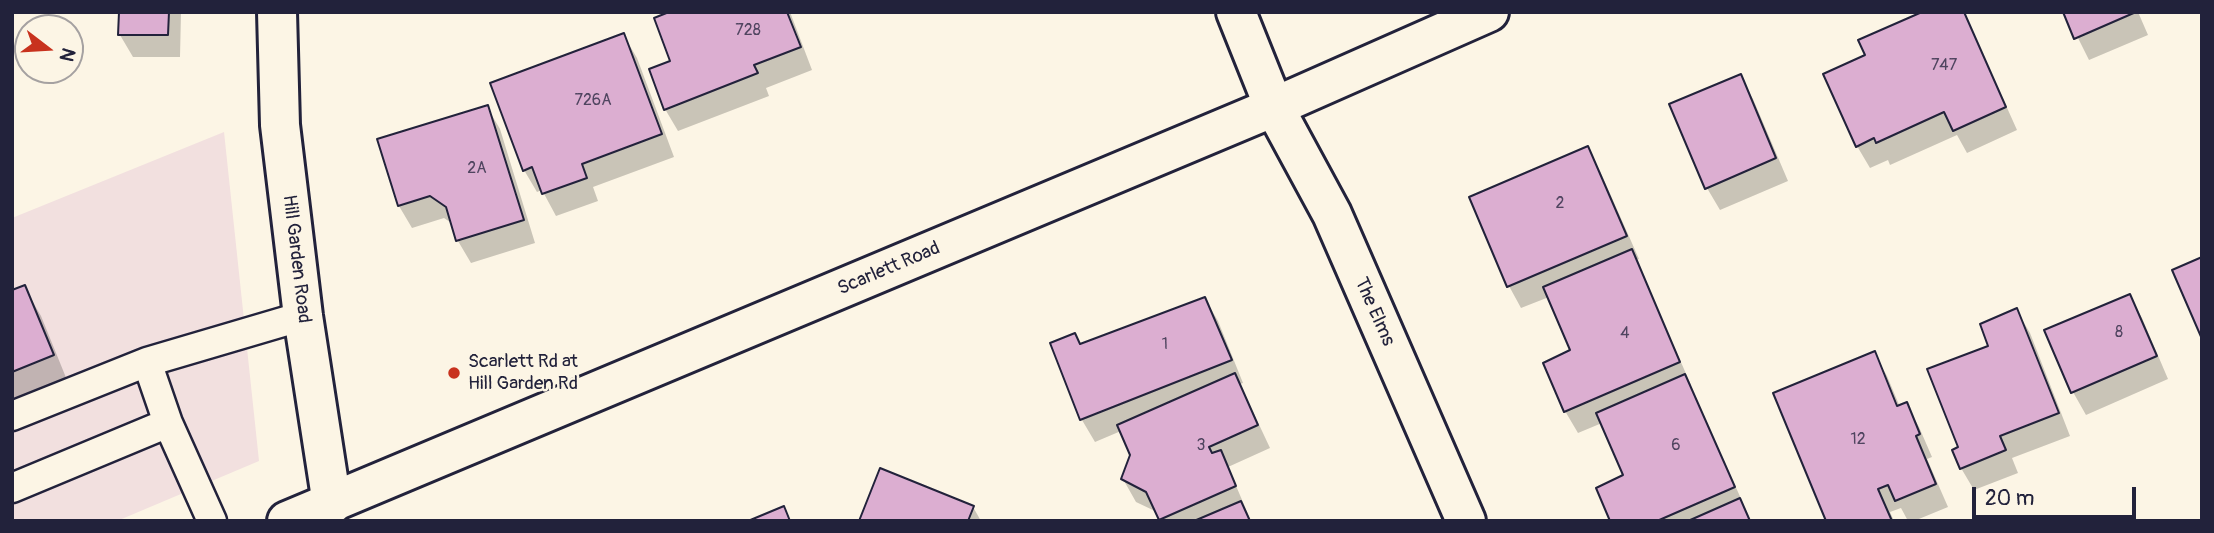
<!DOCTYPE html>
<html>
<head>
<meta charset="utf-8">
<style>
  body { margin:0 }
  #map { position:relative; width:2214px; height:533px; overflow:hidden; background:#fcf5e5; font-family:Pangolin,sans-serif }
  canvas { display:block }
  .frame { position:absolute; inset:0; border:14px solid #22223b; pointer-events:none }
  .north { position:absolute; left:14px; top:14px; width:70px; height:70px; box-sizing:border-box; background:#fcf5e5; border:2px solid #a5a1a1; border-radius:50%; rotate:107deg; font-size:19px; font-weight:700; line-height:28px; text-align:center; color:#22223b }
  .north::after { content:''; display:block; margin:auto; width:24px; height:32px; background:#c8321e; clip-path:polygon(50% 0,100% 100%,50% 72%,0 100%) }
  .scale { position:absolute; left:1972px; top:487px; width:164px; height:32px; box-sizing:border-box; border:4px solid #22223b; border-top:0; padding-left:9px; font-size:21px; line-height:24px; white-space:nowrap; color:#22223b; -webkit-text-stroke:5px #fcf5e5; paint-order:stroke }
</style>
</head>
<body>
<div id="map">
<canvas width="2214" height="533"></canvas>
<div class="frame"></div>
<div class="north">N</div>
<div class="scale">20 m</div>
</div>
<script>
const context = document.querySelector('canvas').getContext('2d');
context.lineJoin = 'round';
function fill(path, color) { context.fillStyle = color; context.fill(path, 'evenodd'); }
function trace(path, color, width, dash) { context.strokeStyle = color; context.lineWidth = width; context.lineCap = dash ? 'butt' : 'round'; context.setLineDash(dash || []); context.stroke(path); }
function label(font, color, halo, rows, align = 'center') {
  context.font = font + ' Pangolin,sans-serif'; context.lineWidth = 5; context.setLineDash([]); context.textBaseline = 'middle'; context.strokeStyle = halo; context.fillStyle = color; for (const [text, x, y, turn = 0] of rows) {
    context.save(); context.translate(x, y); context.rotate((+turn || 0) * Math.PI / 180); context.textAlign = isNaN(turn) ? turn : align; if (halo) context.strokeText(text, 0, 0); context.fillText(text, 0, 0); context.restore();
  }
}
const built = new Path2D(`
  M224,132L259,461L117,521H12V218Z`);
const shadow = new Path2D(`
  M121,12H181L180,57H133L120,35Z
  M674,12H790L812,70L766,88L769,96L678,131L665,109L673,62Z
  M1964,12L2017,130L1967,153L1957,135L1890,165L1888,160L1870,168L1857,146L1867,56Z
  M2065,12H2138L2148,35L2089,60Z
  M624,36L637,58L674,157L593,187L598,201L556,216L542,190L537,192L524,170Z
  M1740,76L1753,99L1788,181L1720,210L1707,188Z
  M487,107L500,129L535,243L471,263L458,241L453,224L444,218L412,228L399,206Z
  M1587,148L1600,171L1639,259L1636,260L1691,385H1690L1751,521H1612L1626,476L1602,423L1578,433L1565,411L1573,351L1549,297L1521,308L1509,286Z
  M24,287L41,316L69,385L12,408V292Z
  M2130,296L2142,318L2168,379L2086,415L2073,392L2046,331Z
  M1205,299L1218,321L1243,383L1240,384L1270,448L1228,467L1251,521H1161L1157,512L1136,502L1123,479L1131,455L1121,431L1095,442L1082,420L1052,344L1080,345Z
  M2017,311L2030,333L2070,436L2012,458L2018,473L1974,490L1961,468L1960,448L1990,347Z
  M1874,353L1887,376L1900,407L1906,404L1919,427L1932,457L1927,459L1948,507L1914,521H1908L1901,508L1890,512L1894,521H1828Z
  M973,507L981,521H861Z`);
const building = new Path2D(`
  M119,12H169L168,35H118Z
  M669,12H787L801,47L754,65L758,73L664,110L649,69L670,61L654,18Z
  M1922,12H1964L2006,107L1953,131L1944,112L1876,143L1874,138L1856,147L1823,74L1865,55L1858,40Z
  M2063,12H2136L2074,39Z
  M624,33L662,134L582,164L587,178L542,194L532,167L523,171L490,83Z
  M1741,74L1776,158L1705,189L1669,104Z
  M488,105L524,220L456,241L446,207L430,196L398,206L377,139Z
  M1588,146L1627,236L1507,287L1469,197Z
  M1632,249L1680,362L1564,412L1543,363L1570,350L1543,287Z
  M2202,257V339L2172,270Z
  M25,285L54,355L12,372V290Z
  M2130,294L2157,356L2071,393L2044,330Z
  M1205,297L1232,360L1080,420L1050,343L1075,333L1080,344Z
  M2017,308L2059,413L2000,436L2006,450L1960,469L1952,450L1958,447L1927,369L1988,346L1980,324Z
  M1875,351L1897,406L1907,402L1920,434L1916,436L1936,484L1895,501L1888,485L1878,489L1892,521H1826L1773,393Z
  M1235,373L1258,425L1209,447L1212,453L1221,450L1236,486L1159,520L1146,492L1121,479L1130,455L1117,425Z
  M1685,374L1735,487L1657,521H1610L1596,488L1623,475L1596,413Z
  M880,468L974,506L968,521H859Z
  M1740,498L1750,521H1688Z
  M1241,501L1250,521H1194Z
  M784,506L790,521H748Z`);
const lane = new Path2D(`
  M12,416L147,362
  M12,488L168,423
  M212,521L168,423L147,362L303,316`);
const street = new Path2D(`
  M277,12L280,125L303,316L332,504
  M1236,12L1274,107L1332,214L1466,521`);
const secondary = new Path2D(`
  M287,521L1274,107L1489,12`);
const markers = [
  [454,373,7,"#c8321e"]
];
const numberNames = [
  ["728",748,31],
  ["747",1944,66],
  ["726A",593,101],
  ["2A",477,169],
  ["2",1560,204],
  ["8",2119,333],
  ["4",1625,334],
  ["1",1165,345],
  ["12",1858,440],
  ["3",1201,446],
  ["6",1676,446]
];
const streetNames = [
  ["Hill Garden Road",296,259,83],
  ["Scarlett Road",889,269,-23],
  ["The Elms",1374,312,66]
];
const poiNames = [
  ["Scarlett Rd at",468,362],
  ["Hill Garden Rd",468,384]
];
fill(built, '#f2e0df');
fill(shadow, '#0003');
fill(building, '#dcaed1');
trace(building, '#22223b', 2);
trace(lane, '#22223b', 33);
trace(street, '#22223b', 44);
trace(secondary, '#22223b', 44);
trace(lane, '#fcf5e5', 28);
trace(street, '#fcf5e5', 38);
trace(secondary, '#fcf5e5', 38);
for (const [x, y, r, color] of markers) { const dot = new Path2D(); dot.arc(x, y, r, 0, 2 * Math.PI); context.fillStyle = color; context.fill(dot); trace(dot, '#fcf5e5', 2.5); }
label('16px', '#504560', null, numberNames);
label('19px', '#22223b', '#fcf5e5', streetNames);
label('19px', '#22223b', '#fcf5e5', poiNames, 'left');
</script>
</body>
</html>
